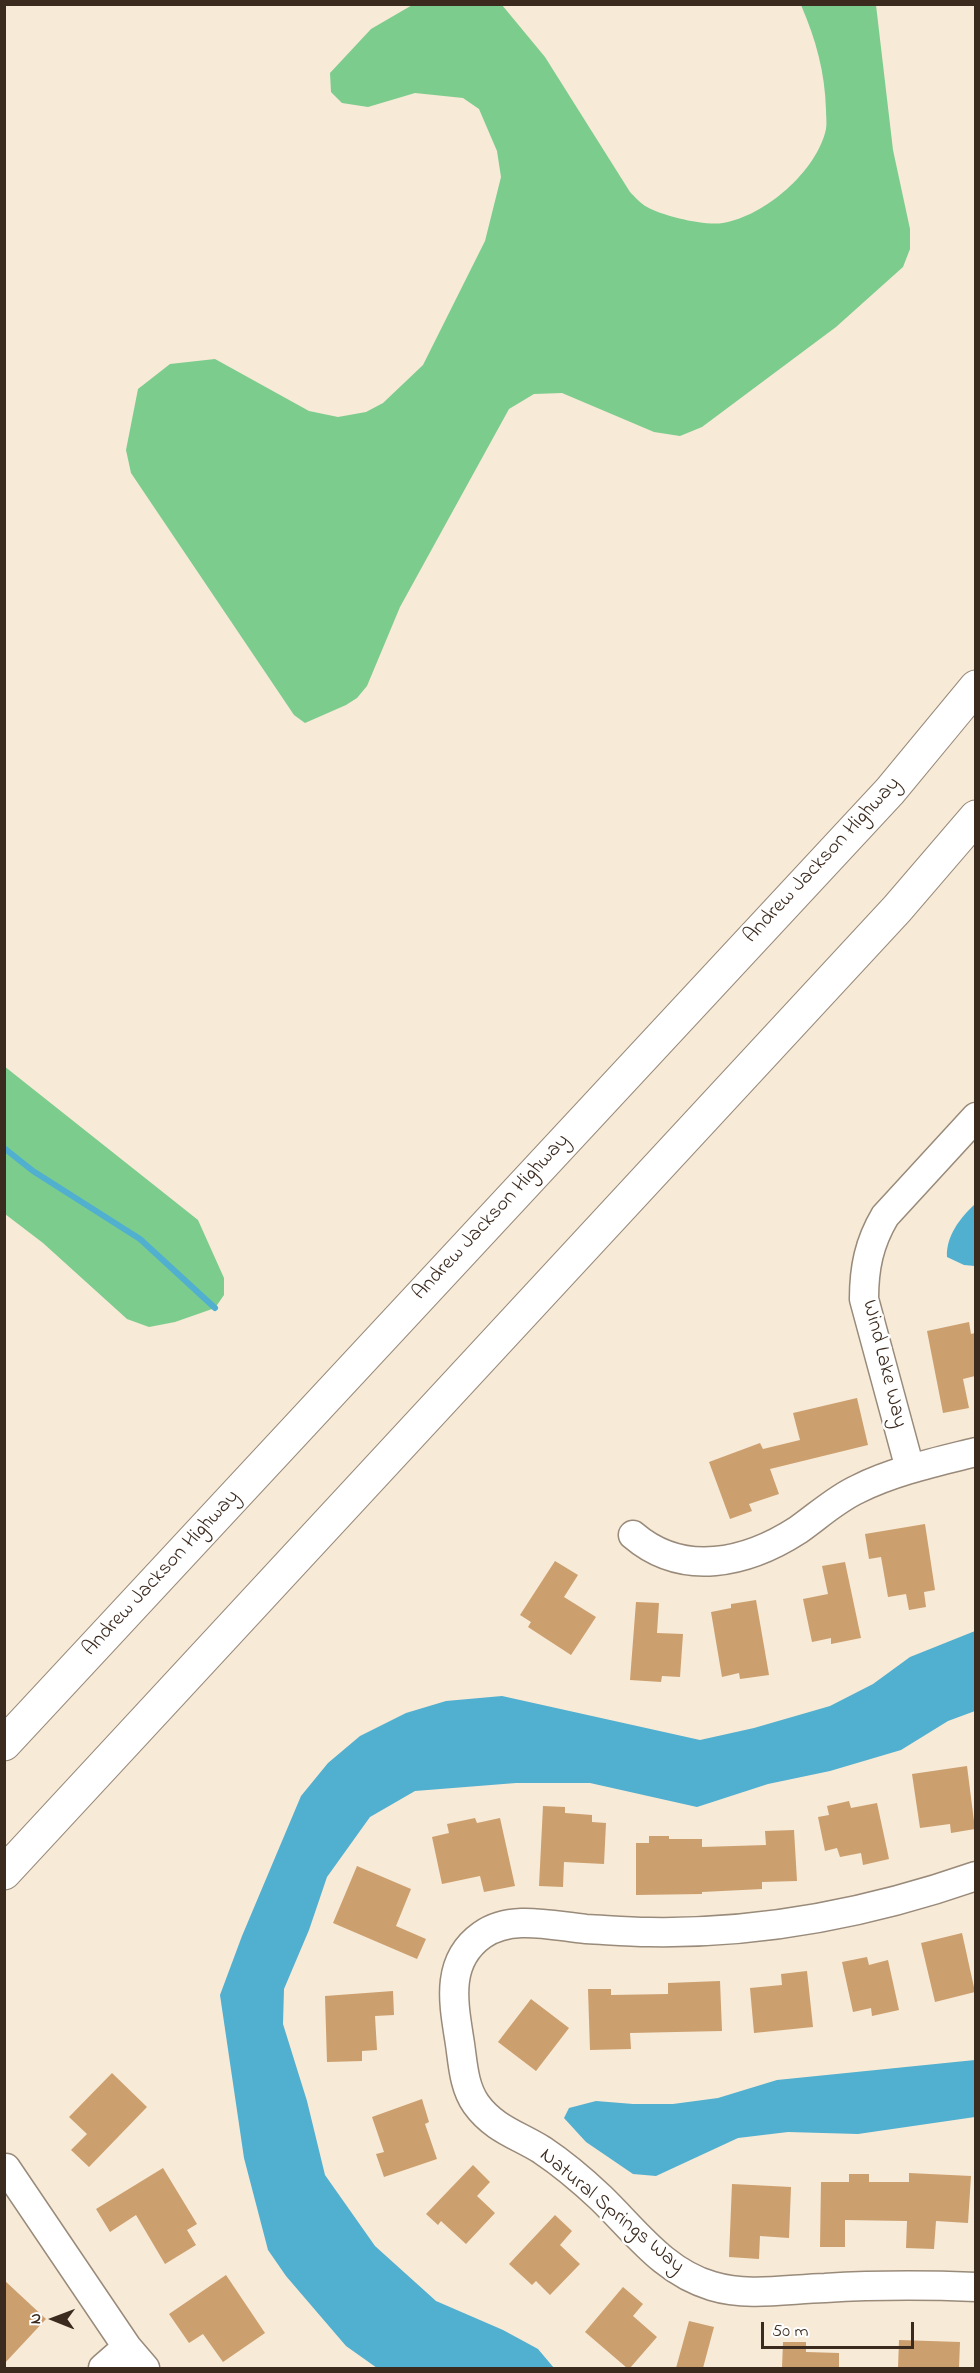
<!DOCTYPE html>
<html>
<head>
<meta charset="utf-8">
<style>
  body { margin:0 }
  #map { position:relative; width:980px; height:2373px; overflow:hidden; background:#f7ead7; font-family:"Indie Flower",sans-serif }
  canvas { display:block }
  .frame { position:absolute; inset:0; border:6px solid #3b2a1e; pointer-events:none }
  .north { position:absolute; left:24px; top:2289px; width:60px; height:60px; -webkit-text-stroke:4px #fff; paint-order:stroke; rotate:271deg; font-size:16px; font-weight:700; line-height:24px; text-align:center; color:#3b2a1e }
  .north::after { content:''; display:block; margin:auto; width:21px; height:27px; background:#3b2a1e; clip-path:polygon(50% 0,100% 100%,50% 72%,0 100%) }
  .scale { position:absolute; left:761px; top:2322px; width:153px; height:27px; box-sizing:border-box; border:3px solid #3b2a1e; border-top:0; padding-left:8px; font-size:18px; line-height:21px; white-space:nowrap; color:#3b2a1e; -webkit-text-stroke:4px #fff; paint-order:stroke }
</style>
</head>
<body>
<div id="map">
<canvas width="980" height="2373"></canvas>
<div class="frame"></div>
<div class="north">N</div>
<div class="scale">50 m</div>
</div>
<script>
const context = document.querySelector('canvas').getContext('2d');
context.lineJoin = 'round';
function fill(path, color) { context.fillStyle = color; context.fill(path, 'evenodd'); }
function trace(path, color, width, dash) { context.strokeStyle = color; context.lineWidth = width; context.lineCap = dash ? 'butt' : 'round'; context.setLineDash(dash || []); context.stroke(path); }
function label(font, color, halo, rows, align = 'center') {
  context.font = font + ' "Indie Flower",sans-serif'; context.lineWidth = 5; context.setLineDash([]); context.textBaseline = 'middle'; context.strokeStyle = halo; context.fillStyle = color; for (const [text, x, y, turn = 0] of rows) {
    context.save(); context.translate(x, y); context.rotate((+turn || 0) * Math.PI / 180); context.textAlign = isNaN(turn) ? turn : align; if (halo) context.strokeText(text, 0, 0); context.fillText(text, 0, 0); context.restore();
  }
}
const green = new Path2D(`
  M414,4L502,5L545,57L630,192C635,197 641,204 647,207C663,216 704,226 723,223C765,216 817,171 826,129C827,123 826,116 826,110C825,72 816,40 801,5H876L893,150L910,229V249L903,267L836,327L702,427L680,436L654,432L562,393L534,394L509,409L400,607L367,686L357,698L346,705L305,723L294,715L131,473L126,450L138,389L170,364L215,359L309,411L338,417L366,412L383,403L423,365L485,241L501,177L497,151L479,109L463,98L415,93L368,107L342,103L331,92L330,73L371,29Z
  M4,1066L198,1220L224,1278V1295L215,1308L175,1322L149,1327L127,1319L43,1243L5,1214Z`);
const water = new Path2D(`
  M975,1204V1266L964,1265L947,1257C946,1236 960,1218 975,1204Z
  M975,1631V1711L948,1721L901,1750L830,1771L768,1784L697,1807L590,1783H516L415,1791L370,1817L327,1877L309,1930L284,1989L283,2024L307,2101L325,2175L375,2246L436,2301L503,2330L538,2349L554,2368H377L346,2346L286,2276L268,2250L244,2158L220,1995L242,1936L301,1796L328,1763L360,1736L406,1713L446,1701L502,1696L700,1740L754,1728L830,1706L873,1684L910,1657Z
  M975,2060V2117L858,2134L788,2132L738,2138L656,2176L633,2174L586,2142L564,2118L569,2108L596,2101L633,2104H673L718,2098L777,2080Z`);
const stream = new Path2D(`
  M4,1148L33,1171L140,1239L215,1308`);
const building = new Path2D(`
  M969,1322L971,1334L975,1333V1376L963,1379L969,1408L943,1413L927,1331Z
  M857,1398L868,1445L770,1469L779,1494L749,1504L752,1511L730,1519L709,1462L760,1443L763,1449L800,1440L793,1413Z
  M925,1524L935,1590L924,1592L926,1607L909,1610L906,1594L888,1597L881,1557L869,1559L865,1534Z
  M555,1561L578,1575L564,1597L596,1617L571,1655L528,1627L531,1622L520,1615Z
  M845,1562L861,1638L831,1644V1638L812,1642L803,1599L828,1594L822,1566Z
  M756,1600L769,1675L740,1679L739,1673L722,1677L711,1612L731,1608V1604Z
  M636,1602L659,1603L657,1633L683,1634L680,1677L662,1676L661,1682L630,1680Z
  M967,1766L975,1829L951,1833L950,1824L920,1828L912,1774Z
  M849,1801L851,1808L877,1803L889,1859L863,1865L861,1853L840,1857L837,1848L825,1851L818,1817L829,1815L827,1806Z
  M543,1806L565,1807V1813L592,1815V1822L606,1823L604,1864L564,1862L563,1887L539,1886Z
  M475,1818L477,1823L500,1818L515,1886L484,1892L480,1876L442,1884L432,1837L449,1833L447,1824Z
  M794,1830L797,1881L762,1882V1889L702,1892V1894L636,1895V1843H649V1836H669V1839H702V1847L766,1845L765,1831Z
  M357,1866L411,1889L396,1926L426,1939L417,1959L333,1923Z
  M962,1933L975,1992L935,2002L921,1943Z
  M867,1957L869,1965L888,1960L899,2010L872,2016L871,2008L853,2012L842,1962Z
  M807,1971L813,2027L754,2033L750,1988L782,1985L781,1974Z
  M720,1981L722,2031L630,2033L631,2049L590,2050L588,1989H611V1995L668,1994V1983Z
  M393,1991L394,2015L375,2016L377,2050L362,2051V2061L327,2062L325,1996Z
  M531,1999L569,2028L536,2071L498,2042Z
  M112,2073L147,2107L89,2167L71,2150L87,2134L69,2117Z
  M422,2099L429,2122L425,2124L437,2159L384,2177L376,2154L384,2152L372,2117Z
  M473,2165L490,2182L477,2196L495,2213L466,2244L441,2221L438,2225L426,2214Z
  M163,2168L197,2224L187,2230L196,2245L165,2264L136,2215L110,2232L96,2209Z
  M909,2173L971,2176L968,2223L936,2221L934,2249L906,2248L907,2221L845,2220V2247H820L821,2182H849V2174H869V2182H909Z
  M732,2184L791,2187L789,2238L760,2236L759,2259L729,2257Z
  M555,2215L572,2231L560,2245L580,2264L550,2295L536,2281L532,2285L509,2264Z
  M226,2275L265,2333L223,2362L203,2334L189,2343L169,2314Z
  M4,2280L46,2319L4,2364Z
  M623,2287L643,2304L633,2316L657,2337L630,2368H627L585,2332Z
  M689,2321L714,2327L703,2368H676Z
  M899,2340L960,2342L959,2368H898Z
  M783,2342H806V2352L839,2353V2368H782Z`);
const minor = new Path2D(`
  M910,1469L864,1299C864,1268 869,1243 885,1216L976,1117
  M633,1535C683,1578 747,1563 798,1530C818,1516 836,1499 858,1489C894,1471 936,1462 976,1452
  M976,1876C870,1913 761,1934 649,1932C628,1932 607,1930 586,1929C553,1926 511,1914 482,1935C444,1962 454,2005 460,2044C463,2065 464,2087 476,2104C494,2129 518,2135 542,2150C563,2164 583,2181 601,2198C636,2232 664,2272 712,2286C748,2297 788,2289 825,2288C875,2285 926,2285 976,2287
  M6,2168L127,2347L145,2368
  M103,2368L127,2347`);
const highway = new Path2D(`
  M4,1744L890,791L976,687
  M4,1873L897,909L976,817`);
const streetNames = [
  ["Andrew Jackson Highway",823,861,-47],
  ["Andrew Jackson Highway",492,1218,-47],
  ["Wind Lake Way",883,1364,76],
  ["Andrew Jackson Highway",162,1574,-47],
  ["Natural Springs Way",611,2212,40]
];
fill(green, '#7ccc8d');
fill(water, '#51afcf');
trace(stream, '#51afcf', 6);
fill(building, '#cc9f6e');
trace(minor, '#998a7a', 31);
trace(highway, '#998a7a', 35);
trace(minor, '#fff', 28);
trace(highway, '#fff', 33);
label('21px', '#3b2a1e', '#fff', streetNames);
</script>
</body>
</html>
